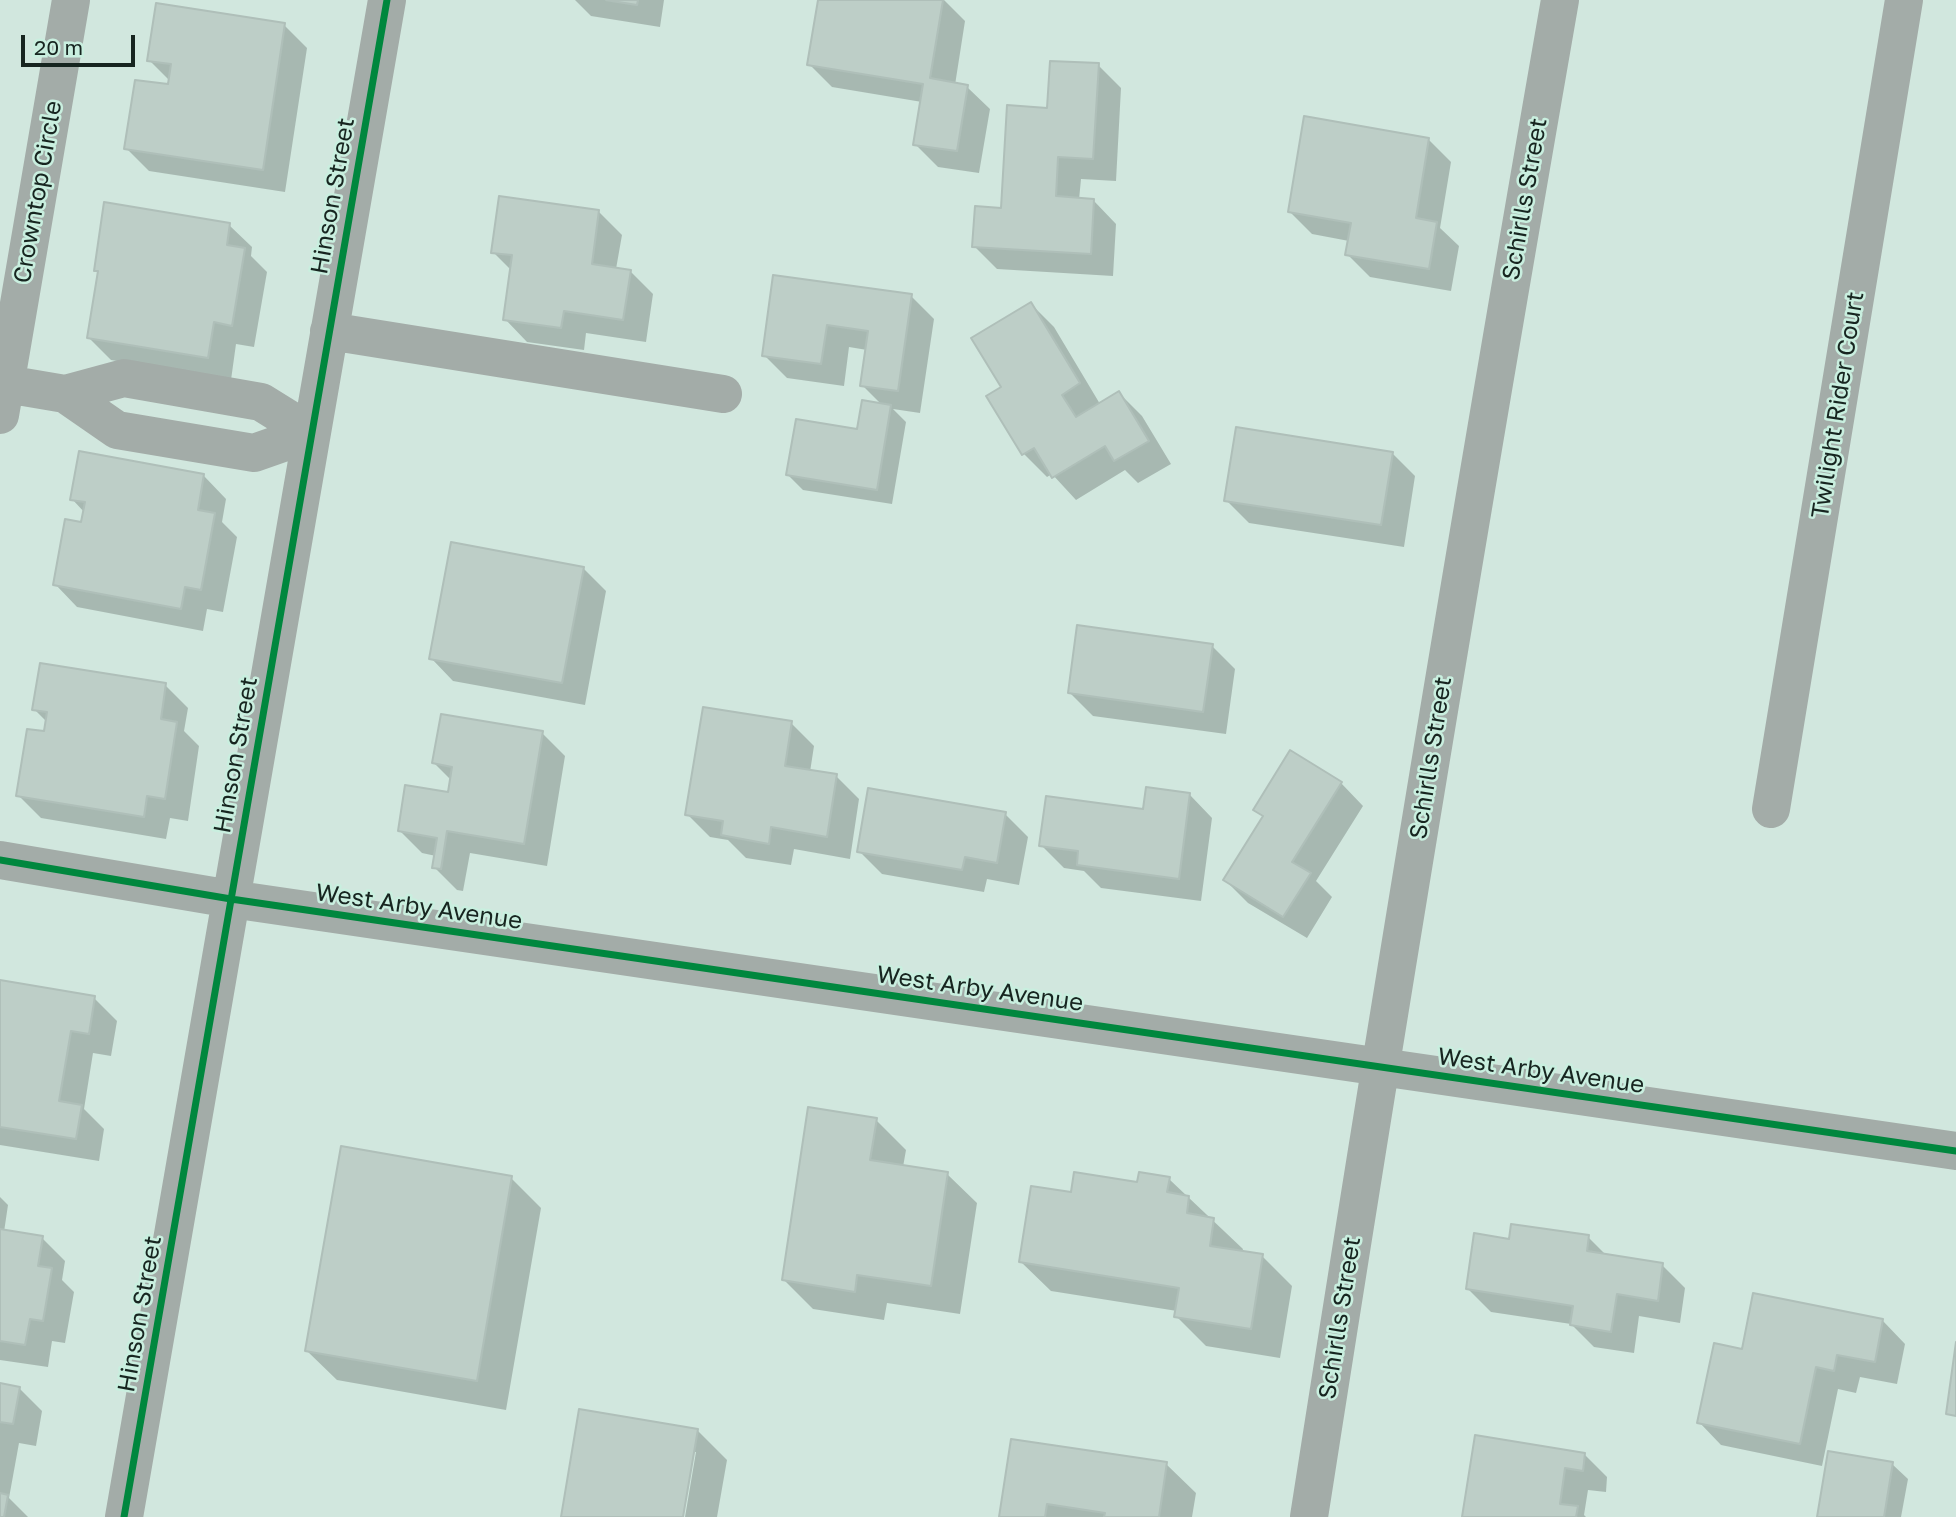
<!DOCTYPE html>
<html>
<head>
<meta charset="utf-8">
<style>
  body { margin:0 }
  #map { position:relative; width:1956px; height:1517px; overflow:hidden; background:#d1e7de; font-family:"Golos Text",sans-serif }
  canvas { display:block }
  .scale { position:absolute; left:21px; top:35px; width:114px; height:32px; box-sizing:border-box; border:4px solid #172520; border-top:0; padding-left:9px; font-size:21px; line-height:24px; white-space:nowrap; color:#172520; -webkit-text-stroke:5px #c9efdf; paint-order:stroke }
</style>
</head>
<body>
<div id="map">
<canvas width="1956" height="1517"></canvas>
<div class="scale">20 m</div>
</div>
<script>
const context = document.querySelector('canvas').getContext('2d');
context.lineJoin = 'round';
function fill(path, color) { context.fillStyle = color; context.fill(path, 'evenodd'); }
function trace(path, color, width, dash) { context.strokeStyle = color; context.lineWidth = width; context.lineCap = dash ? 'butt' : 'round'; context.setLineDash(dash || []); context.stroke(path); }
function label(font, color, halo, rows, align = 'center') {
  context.font = font + ' "Golos Text",sans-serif'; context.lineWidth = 5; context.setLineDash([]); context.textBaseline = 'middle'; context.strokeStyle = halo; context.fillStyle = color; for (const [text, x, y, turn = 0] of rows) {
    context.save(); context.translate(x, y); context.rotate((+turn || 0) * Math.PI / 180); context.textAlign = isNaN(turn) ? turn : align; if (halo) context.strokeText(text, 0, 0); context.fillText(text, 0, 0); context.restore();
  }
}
const shadow = new Path2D(`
  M575,0H664L660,27L591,16Z
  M820,0H944L965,21L955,85L967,87L990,109L979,173L938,167L915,144L922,102L832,87L809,64Z
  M284,25L307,48L285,192L149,171L126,148L170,86V81L149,60Z
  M1098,65L1121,88L1116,181L1081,179L1079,200L1094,201L1116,224L1113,276L997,269L974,246L1003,210L1049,110Z
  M1428,139L1451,162L1440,228L1459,246L1451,291L1370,277L1347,254L1349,241L1312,234L1290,212Z
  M599,212L622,235L616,269L630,271L653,294L646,342L586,333L584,350L527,342L505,319L511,270L493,252Z
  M229,225L252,247L251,256L267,272L254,347L236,344L231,380L111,360L88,337L99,274L95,270Z
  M775,277L911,296L934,319L920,413L893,409L906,422L892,504L803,490L788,475L858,431L882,405L862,385L867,350L849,347L844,386L787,378L764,355Z
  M1031,304L1054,327L1100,404L1119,393L1142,416L1171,464L1138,483L1125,470L1076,500L1052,474L1047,477L1024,454L989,396L1003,388Z
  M1392,453L1415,476L1404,547L1249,523L1226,500Z
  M204,476L226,499L222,522L237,537L223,612L207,609L203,631L77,607L55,584L83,524L85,513L72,499Z
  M583,568L606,591L585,705L453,681L431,658Z
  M1212,646L1235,669L1226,734L1093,716L1070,693Z
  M165,685L188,708L184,731L199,746L188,821L170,818L166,839L41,818L18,795L46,733L47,722L34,709Z
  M791,723L814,746L810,772L836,776L859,799L850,859L794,849L791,865L746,858L728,840L710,837L687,814Z
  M542,733L565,756L547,866L470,853L463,891L457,890L434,867L436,856L422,853L400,831L449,794L451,780L434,763Z
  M1341,783L1363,806L1316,881L1332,897L1307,938L1248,903L1225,880L1264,818L1255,809Z
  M1190,795L1212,818L1201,901L1101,888L1084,871L1064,868L1041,845Z
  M1005,814L1028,837L1019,885L987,879L984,892L882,874L859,851Z
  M0,982L94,998L117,1021L111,1056L93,1053L84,1109L104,1129L99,1161L0,1145Z
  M876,1120L906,1150L903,1167L947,1174L977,1203L960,1314L887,1303L884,1320L813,1309L783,1279Z
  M511,1178L541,1208L506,1410L337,1380L307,1351Z
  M1169,1179L1243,1249L1242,1253L1262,1256L1292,1286L1280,1358L1206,1346L1176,1316L1177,1311L1051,1291L1021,1262L1072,1194Z
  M0,1197L8,1205L4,1232L42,1238L65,1261L62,1280L74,1292L65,1343L52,1341L48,1367L0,1360Z
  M1588,1237L1607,1256L1662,1265L1685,1288L1680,1323L1639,1316L1634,1353L1594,1347L1571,1324L1491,1312L1468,1289L1510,1241Z
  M1883,1321L1905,1344L1897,1384L1860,1377L1856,1393L1838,1389L1822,1466L1721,1445L1699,1422L1743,1351Z
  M0,1384L19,1388L42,1411L36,1446L19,1443L9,1498L28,1517H0Z
  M697,1430L727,1460L717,1517H685L696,1452H692L681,1517H563Z
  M1585,1455L1607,1477L1606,1492L1588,1490L1584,1515L1586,1517H1464Z
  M1166,1464L1196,1493L1192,1517H1001Z
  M1892,1464L1908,1479L1901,1517H1818Z`);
const building = new Path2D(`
  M606,0H638L637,5Z
  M818,0H943L930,78L968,85L957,151L913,145L923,84L807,65Z
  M156,3L285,23L263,170L124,149L135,80L168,84L171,64L147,61Z
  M1050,61L1099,63L1093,159L1058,157L1056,196L1094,199L1091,254L972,247L975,206L1001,208L1007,105L1047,108Z
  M1304,116L1429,138L1416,218L1437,222L1429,269L1345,255L1351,223L1288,212Z
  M499,196L599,210L592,264L631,270L623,320L564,311L561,328L503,320L512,255L491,253Z
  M104,202L230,223L227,245L245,248L232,326L214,322L208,358L87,338L98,271H94Z
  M773,275L912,294L898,391L860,386L868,331L827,325L821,364L762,356Z
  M1031,302L1080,383L1062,395L1076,417L1119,391L1149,441L1114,461L1105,446L1052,478L1034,448L1022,455L986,396L1001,387L971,338Z
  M862,400L891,405L877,490L786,475L796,419L857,429Z
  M1236,427L1393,452L1381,525L1224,501Z
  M79,451L204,474L198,510L215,513L201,590L185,587L181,609L53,585L65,519L81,522L85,502L70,500Z
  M451,542L584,567L562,683L429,659Z
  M1077,625L1213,644L1203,712L1068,693Z
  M40,663L166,683L161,719L177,722L165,799L147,796L144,817L16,796L27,729L44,731L47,712L32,710Z
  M703,707L792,721L785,766L837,774L827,837L771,827L769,844L721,835L723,821L685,815Z
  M441,714L543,731L524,844L447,831L441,869L432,868L437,838L398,831L405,785L448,792L452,767L432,763Z
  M1290,750L1342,782L1292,862L1311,873L1283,917L1223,880L1263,816L1253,810Z
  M1146,787L1190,793L1179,879L1077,865L1078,851L1039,846L1046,796L1143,809Z
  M868,788L1006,812L997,863L965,857L962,870L857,852Z
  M0,980L95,996L89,1034L71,1031L59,1101L82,1105L76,1139L0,1127Z
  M808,1107L877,1118L870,1160L948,1172L931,1286L857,1275L855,1292L782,1280Z
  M341,1146L512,1176L477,1381L305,1351Z
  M1074,1172L1137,1182L1139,1172L1170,1177L1167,1192L1189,1196L1187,1213L1214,1218L1210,1246L1263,1254L1251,1329L1174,1317L1179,1288L1019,1262L1031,1186L1071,1192Z
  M1511,1224L1589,1235L1587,1251L1663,1263L1658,1301L1617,1294L1611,1332L1570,1325L1573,1306L1466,1289L1474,1233L1509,1239Z
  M0,1229L43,1236L38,1266L52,1268L43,1321L30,1319L25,1345L0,1341Z
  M1753,1293L1883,1319L1875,1362L1837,1355L1834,1371L1816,1367L1800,1444L1697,1423L1714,1343L1742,1349Z
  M1956,1342V1416L1946,1414Z
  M0,1383L20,1387L13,1424L0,1422Z
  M579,1409L698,1429L683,1517H561Z
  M1475,1435L1585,1453L1583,1471L1565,1468L1560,1504L1578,1506L1576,1517H1462Z
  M1011,1439L1167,1462L1159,1517H1104L1105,1513L1047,1504L1045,1517H999Z
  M1828,1451L1893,1462L1884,1517H1817Z
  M0,1493L8,1495L4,1517H0Z`);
const minor = new Path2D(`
  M329,331L723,394
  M6,384L65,394L124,378L261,402L311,433
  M65,394L117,430L254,453L311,433
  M0,415L71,0
  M1771,809L1904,0
  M0,860L231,899L1956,1151
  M124,1517L387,0
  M1309,1517C1388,1010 1472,505 1560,0`);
const cycleway = new Path2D(`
  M0,860L231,899L1956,1151
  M124,1517L387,0`);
const streetNames = [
  ["Crowntop Circle",38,192,-80],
  ["Hinson Street",333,196,-80],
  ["Schirlls Street",1525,199,-80],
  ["Twilight Rider Court",1838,405,-81],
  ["Hinson Street",236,755,-80],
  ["Schirlls Street",1431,758,-81],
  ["West Arby Avenue",419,907,8],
  ["West Arby Avenue",980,989,8],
  ["West Arby Avenue",1541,1071,8],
  ["Hinson Street",140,1314,-80],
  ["Schirlls Street",1340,1318,-81]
];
fill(shadow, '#0003');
fill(building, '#bdcec7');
trace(building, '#afbfb9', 2);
trace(minor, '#a3aca8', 38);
trace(cycleway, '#00873e', 7);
label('24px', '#172520', '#c9efdf', streetNames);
</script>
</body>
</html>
